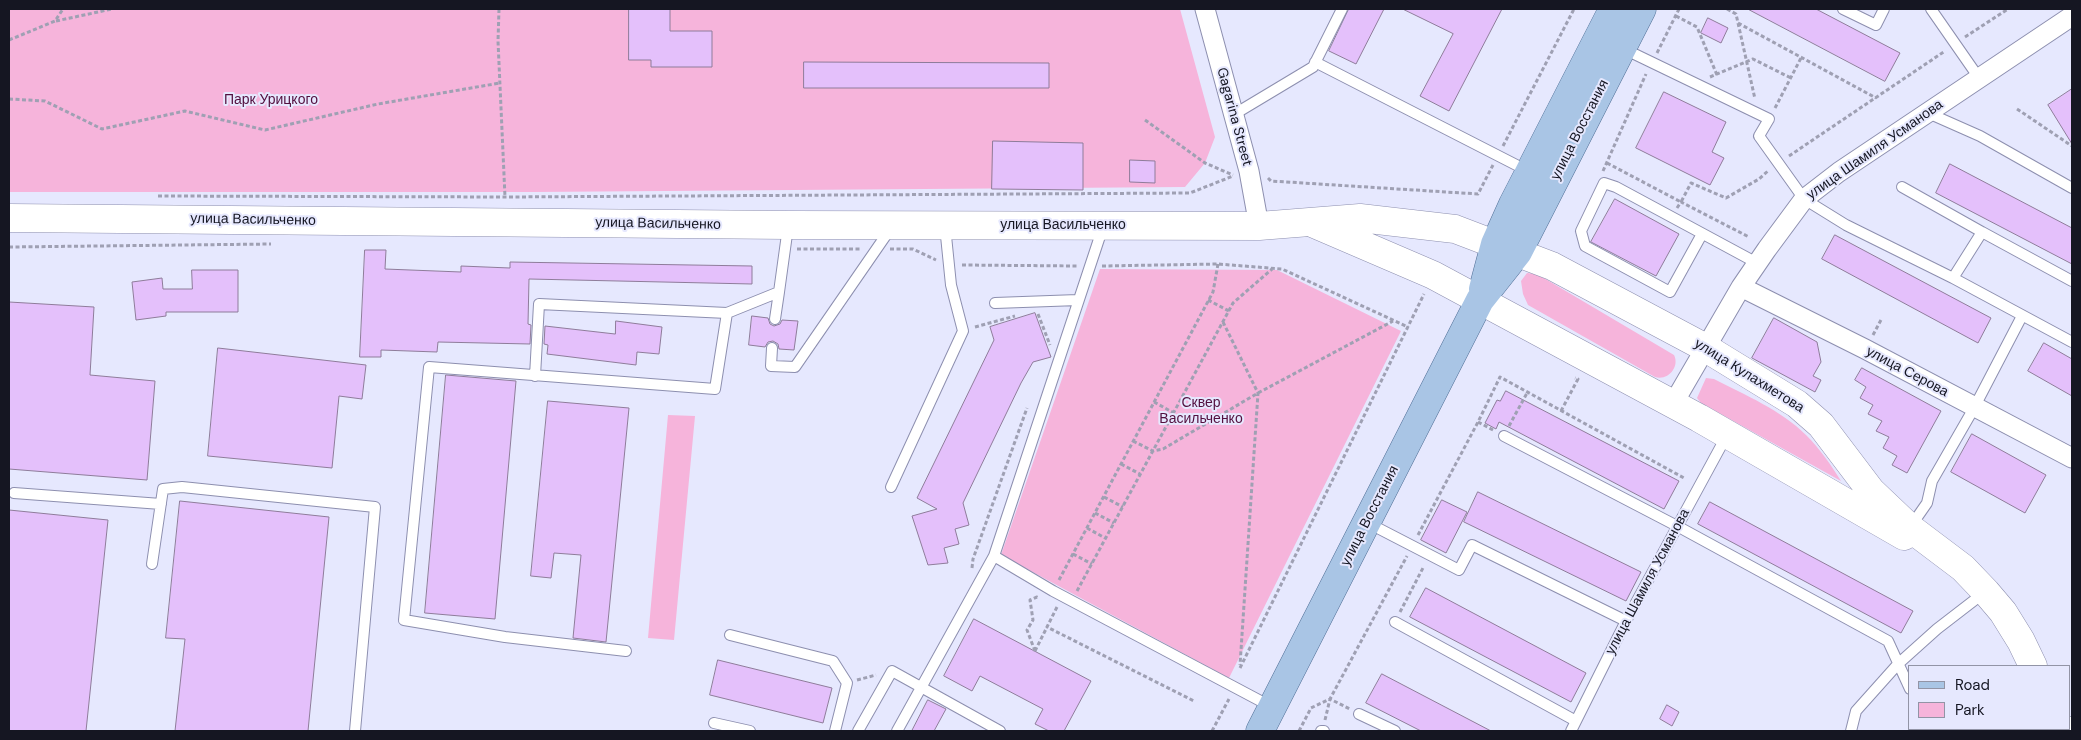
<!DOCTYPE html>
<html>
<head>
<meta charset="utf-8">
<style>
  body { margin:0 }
  #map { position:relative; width:2081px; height:740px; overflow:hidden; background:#e6e8fe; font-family:"DM Sans",sans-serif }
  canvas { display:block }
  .frame { position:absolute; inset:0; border:10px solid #151622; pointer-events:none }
  .legend { position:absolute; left:1908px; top:665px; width:162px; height:65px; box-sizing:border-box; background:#e6e8fe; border:1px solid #9294a6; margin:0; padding:6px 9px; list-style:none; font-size:15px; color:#151622 }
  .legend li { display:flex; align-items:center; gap:10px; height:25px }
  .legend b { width:25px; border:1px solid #9294a6 }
</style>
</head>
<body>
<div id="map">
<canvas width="2081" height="740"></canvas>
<div class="frame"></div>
<ul class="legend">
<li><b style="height:6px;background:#a9c5e5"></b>Road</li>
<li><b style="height:14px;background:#f6b4db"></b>Park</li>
</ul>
</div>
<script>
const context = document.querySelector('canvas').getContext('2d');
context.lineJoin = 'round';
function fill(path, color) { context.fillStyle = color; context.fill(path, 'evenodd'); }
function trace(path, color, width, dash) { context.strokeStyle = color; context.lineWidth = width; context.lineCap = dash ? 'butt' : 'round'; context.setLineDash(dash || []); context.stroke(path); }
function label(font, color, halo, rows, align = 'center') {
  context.font = font + ' "DM Sans",sans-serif'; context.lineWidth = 4; context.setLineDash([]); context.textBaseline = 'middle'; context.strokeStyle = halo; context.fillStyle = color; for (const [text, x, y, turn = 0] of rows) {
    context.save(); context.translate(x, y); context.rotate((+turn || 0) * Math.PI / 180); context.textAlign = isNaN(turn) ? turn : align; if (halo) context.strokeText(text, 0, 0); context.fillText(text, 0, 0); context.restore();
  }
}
const green = new Path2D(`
  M9,9H1180L1215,137L1205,163L1185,187L534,192H9Z
  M1100,269L1277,270L1401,331L1229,678L1001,555Z
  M1527,273L1537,274L1674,355C1680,367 1668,381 1655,377L1528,305L1523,294L1521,281Z
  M1706,378L1714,379C1745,395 1781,410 1806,435C1820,449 1831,465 1841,481L1701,403L1697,398Z
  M668,415L695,416L674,640L648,638Z`);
const building = new Path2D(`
  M629,9H670V31H712V67H651V60H629Z
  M1349,9H1384L1356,64L1329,51Z
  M1403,9H1502L1449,111L1420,96L1453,34Z
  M1748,9H1816L1900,53L1885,81Z
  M1708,18L1728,28L1721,43L1701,33Z
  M804,62L1049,63V88H804Z
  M2072,89V144L2048,105Z
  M1664,92L1726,122L1712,152L1724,158L1710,185L1636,148Z
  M993,141L1083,143V190L992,189Z
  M1130,160L1155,161V183L1130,182Z
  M1950,164L2072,228V264L1936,193Z
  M1615,199L1679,234L1656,276L1591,242Z
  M1835,235L1991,318L1978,343L1822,259Z
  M365,250H386L385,269L461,272V266L510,268V262L752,266V284L529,279L528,324L531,325L530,344L438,342L437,352L381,350V357H360Z
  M192,270H238V312H166V316L136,320L132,282L162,278L163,289H192Z
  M9,302L94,307L90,375L155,381L147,480L9,469Z
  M1035,313L1051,357L1033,362L1021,383L963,503L969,525L955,529L959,544L944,548L948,563L928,565L912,516L937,509L917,498L994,340L990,327Z
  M752,316L768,318L770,324L774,326L780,324L782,320L798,321L794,350L779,349L778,344L773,341L768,342L765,347L749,345Z
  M1774,318L1817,342L1821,362L1813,376L1821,380L1815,392L1752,358Z
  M616,321L662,327L659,354L637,352L636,365L547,354L548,345L544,344L545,326L615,334Z
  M2044,343L2072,359V396L2028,371Z
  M218,348L366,365L362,399L339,396L332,468L208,456Z
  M1862,368L1941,411L1907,473L1892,465L1897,456L1883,448L1889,437L1876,431L1882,421L1868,414L1873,405L1860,398L1866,387L1855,380Z
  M446,375L516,381L495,619L425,613Z
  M1506,391L1679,481L1664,509L1499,422L1496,429L1485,423L1497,400L1500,401Z
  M548,401L629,408L606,642L573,638L581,555L554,553L551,578L531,576Z
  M1972,434L2046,475L2025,513L1951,472Z
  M1478,492L1641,572L1626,601L1464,522Z
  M1442,500L1467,512L1446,553L1421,540Z
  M180,501L329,517L308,731H175L185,639L166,638Z
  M1710,502L1913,611L1901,633L1698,524Z
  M9,510L108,520L86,731H9Z
  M1426,588L1586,673L1571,702L1410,617Z
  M974,619L1091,681L1064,731H1049L1035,724L1043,709L980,676L972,691L944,676Z
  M718,660L832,688L823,723L710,695Z
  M1382,674L1491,731H1421L1366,703Z
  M928,700L946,709L934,731H912Z
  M1667,705L1679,712L1672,726L1660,719Z`);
const path = new Path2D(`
  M499,9L498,41L505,197
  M1727,9L1736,14L1755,99
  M1676,16L1697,27L1717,75
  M56,21L112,9
  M1738,23L1876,98
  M1965,37L2008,9
  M9,40L55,21L63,9
  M1657,53L1679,9
  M1710,77L1753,59L1791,78
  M9,99L45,101L102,129L185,111L265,130L378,104L500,83
  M1775,108L1801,58
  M2017,109L2072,146
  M1145,120L1205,163L1233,175
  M1503,146L1574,9
  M1789,156L1945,51
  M1607,163L1681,202L1691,183L1726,198L1759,179L1769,170
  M1603,171L1646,74
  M1268,178L1271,181L1478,194L1493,165
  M158,196L505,197L1190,193L1233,176
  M1677,208L1681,202L1749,237
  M9,247L271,244
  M797,249H861
  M890,249H913L936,260
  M962,265L1078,266
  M1102,266L1218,264L1282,269L1408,327
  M1208,300L1229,311
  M1038,314L1050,345
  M1223,322L1258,393L1240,665
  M975,327L1015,316
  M1873,335L1882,318
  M1154,402L1174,413
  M1561,411L1578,379L1575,378
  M1478,422L1495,431
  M1509,426L1527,393
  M1133,441L1153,451L1163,449L1258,393L1393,321
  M1121,464L1140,474
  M1104,497L1123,507
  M1095,513L1114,523
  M1087,528L1105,538
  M1418,535L1478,422L1500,377L1684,478
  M1073,554L1092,564
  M972,568L973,559L1027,408
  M1059,580L1213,292L1218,264
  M1077,591L1233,303L1272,269
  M1057,607L1047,627L1194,701
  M1400,612L1424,566
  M1035,651L1027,630L1033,620L1030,600L1037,597L1039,598
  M1035,651L1047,627
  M1240,668L1424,294
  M857,680L876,675
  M1325,720L1330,699L1350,709
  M1212,731L1229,699
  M1299,731L1311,708L1330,699L1407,556`);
const service = new Path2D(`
  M1843,9L1876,25L1884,9
  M1931,9L1979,78
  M1622,48L1769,119L1759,136L1804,199L1846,225L1953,278L2072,342
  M1315,62L1528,171
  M1928,113L1980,136L2072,188
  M1233,115L1313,67L1342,9
  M1902,187L1982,232
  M1702,234L1670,292L1585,246L1581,231L1604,183L1616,187L1757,263
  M1953,278L1982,232L2072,281
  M995,303L1078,300
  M775,319L779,292
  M772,348L771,366L795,367L891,228
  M535,376L539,304L727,313
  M1504,436L1677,526L1888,641L1910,689
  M891,487L963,331L951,285L945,226
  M14,493L161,504
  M1368,523L1459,570L1472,545L1626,621
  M1911,526L1927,503L1932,481L1974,408L2022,316
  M994,556L1053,591L1270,706
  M152,564L163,489L182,487L375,507L355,731
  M1395,622L1576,721
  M730,635L833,661L847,683L835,731
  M626,651L505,637L404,620L429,367L715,389L727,313L779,292L788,227
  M1359,714L1395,731
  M714,723L750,731
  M1928,729L1929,731
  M858,731L892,671L1000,731
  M897,731L994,556L1103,227
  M1321,731H1324
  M1571,731L1626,621L1727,435
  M1851,731L1856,711L1898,664L1937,629L1985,592`);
const minor = new Path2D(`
  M1205,9L1249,171L1259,226
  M1741,287L1865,349L2072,458
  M1673,404L1741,287L1767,249L1804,199L1839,172L2072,16`);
const secondary = new Path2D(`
  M9,218L788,225L1259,226L1360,218L1455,229L1552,266L1704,347L1797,404L1821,425L1871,491L1910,528L1963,568L1986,592L2003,612L2021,641L2033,666
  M1312,223L1433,275L1699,418L1904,536
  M2064,729L2065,731`);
const primary = new Path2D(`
  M1483,289L1495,244L1513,204L1613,9
  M1260,731L1480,300L1518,252L1642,9`);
const parkNames = [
  ["Парк Урицкого",271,100],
  ["Сквер",1201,403],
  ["Васильченко",1201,419]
];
const streetNames = [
  ["Gagarina Street",1234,117,75],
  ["улица Восстания",1580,130,-63],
  ["улица Шамиля Усманова",1875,150,-35],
  ["улица Васильченко",253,220,1],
  ["улица Васильченко",658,224,1],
  ["улица Васильченко",1063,225],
  ["улица Серова",1907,372,28],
  ["улица Кулахметова",1749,376,32],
  ["улица Восстания",1370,516,-63],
  ["улица Шамиля Усманова",1648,582,-62]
];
fill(green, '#f6b4db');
fill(building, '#e4c0fb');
trace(building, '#8e7c9a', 1);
trace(service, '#8d8faf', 12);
trace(minor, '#8d8faf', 21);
trace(secondary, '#8d8faf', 29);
trace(primary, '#506f96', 29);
trace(path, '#9fa0b3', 3, [4, 2.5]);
trace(service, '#fff', 10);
trace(minor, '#fff', 19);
trace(secondary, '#fff', 28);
trace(primary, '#a9c5e5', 28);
label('14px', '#530f3f', '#e6e8fe', parkNames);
label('14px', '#151622', '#e6e8fe', streetNames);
</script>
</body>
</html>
